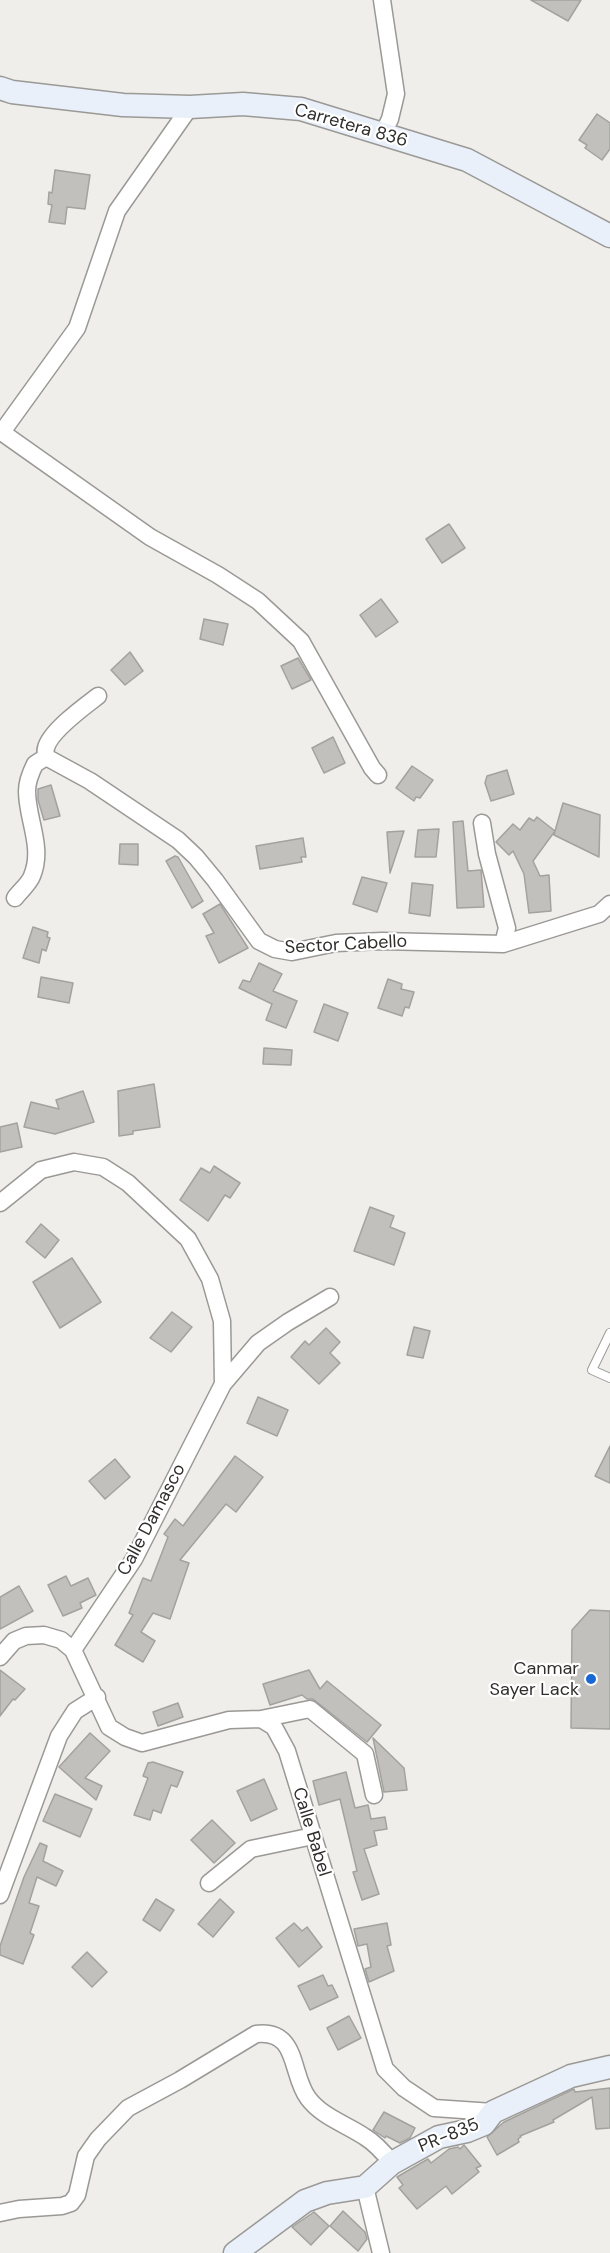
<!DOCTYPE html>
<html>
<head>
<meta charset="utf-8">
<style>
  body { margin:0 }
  canvas { display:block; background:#f0eeeb }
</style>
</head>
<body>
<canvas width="610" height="2253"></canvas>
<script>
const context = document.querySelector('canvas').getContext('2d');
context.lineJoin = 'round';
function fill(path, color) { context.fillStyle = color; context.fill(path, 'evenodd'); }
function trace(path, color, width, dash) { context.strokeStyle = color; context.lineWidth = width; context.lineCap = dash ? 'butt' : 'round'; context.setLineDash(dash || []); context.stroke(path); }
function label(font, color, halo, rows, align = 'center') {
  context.font = font + ' "DM Sans",sans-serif'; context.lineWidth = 4.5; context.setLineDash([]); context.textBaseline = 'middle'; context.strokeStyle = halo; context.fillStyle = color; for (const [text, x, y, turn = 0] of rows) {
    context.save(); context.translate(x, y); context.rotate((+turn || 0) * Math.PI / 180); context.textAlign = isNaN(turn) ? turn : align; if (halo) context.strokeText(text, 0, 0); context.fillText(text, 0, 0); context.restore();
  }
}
const building = new Path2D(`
  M531,0H581L568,21Z
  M597,114L610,123V149L602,160L585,148L587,145L579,140Z
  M55,170L90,175L85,209L67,207L65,224L49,222L52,205L48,204L49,192L52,193Z
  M449,524L465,548L442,563L426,539Z
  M381,599L398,622L376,637L360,615Z
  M204,619L228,624L223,645L200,639Z
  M130,652L143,671L125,685L111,670Z
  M298,658L311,680L292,689L281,666Z
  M333,737L345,763L324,773L312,748Z
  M412,766L433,780L420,798L416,797L414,801L396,788Z
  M507,770L514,794L491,801L485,783L487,776Z
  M51,785L60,816L44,820L38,800V789Z
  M563,803L600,815L599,857L554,835L555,831L533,861L540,876L549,875L551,911L529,913L524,874L513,851L509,855L496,842L513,824L520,830L529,818L534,821L537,817L555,831Z
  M463,821L468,871L481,870L484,907L457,908L453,822Z
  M439,829L436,857H415L418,830Z
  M404,831L390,873L387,832Z
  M303,838L306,857H301L302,862L260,869L256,846Z
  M120,844H138V865L119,864Z
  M175,856L178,857L203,901L192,908L166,861Z
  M362,877L387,883L377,912L353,904Z
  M412,883L433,885L430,916L409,913Z
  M220,904L248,948L219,963L206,936L214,933L203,914Z
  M33,927L48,932L47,937L50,938L46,951L42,949L39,963L23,958Z
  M259,963L282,974L273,991L297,1001L286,1028L266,1020L272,1004L239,988L243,980L250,982Z
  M41,977L73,983L69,1003L38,997Z
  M388,979L402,984L401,989L414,992L409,1008L405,1007L402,1016L378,1008Z
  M324,1004L348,1013L338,1041L314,1032Z
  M264,1048L292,1050L291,1065L263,1064Z
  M154,1084L160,1127L133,1131V1134L119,1136L118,1091Z
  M83,1091L94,1122L55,1134L24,1127L31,1102L59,1109L56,1100Z
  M17,1123L22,1147L0,1152V1127Z
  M214,1166L240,1183L230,1198L225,1195L208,1221L180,1200L201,1168L210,1173Z
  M370,1207L394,1216L390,1227L405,1233L394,1265L354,1251Z
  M41,1224L59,1240L45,1258L26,1242Z
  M72,1258L101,1302L60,1328L33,1282Z
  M172,1312L192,1327L171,1352L150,1338Z
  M414,1327L430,1331L423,1358L407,1355Z
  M326,1328L340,1342L330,1353L340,1363L319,1384L291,1357L305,1341L309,1345Z
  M258,1397L288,1410L277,1436L247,1423Z
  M610,1446V1483L595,1476Z
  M235,1456L263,1477L236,1512L226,1504L180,1560L189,1563L170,1619L153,1613L141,1632L155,1641L143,1662L115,1645L133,1615L129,1613L143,1578L151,1581L168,1537L164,1534L175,1519L183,1526Z
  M115,1459L130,1477L105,1499L89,1481Z
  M66,1576L71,1586L88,1578L96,1595L80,1603L82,1608L63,1616L48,1585Z
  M19,1586L33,1611L0,1629V1597Z
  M590,1610L610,1611V1729L571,1728L572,1630Z
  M0,1670L25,1689L15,1700L13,1699L0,1716Z
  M309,1670L320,1689L327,1681L381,1725L367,1742L313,1699H307L302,1695L270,1705L263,1684Z
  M178,1703L183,1717L158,1726L153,1712Z
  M90,1733L110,1751L85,1778L102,1786L96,1800L59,1767Z
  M373,1738L404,1768L407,1790L384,1792Z
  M153,1762L183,1772L177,1787L171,1785L161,1813L153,1810L150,1820L134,1815L148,1778L143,1776L148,1763Z
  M346,1772L355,1808L368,1805L371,1819L385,1817L387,1829L374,1831L377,1845L364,1849L379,1894L362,1900L353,1872L357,1871L340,1799L319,1805L313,1781Z
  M264,1779L277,1809L251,1821L237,1791Z
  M55,1794L92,1809L80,1837L43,1821Z
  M212,1820L235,1843L214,1863L191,1840Z
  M40,1843L47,1846L43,1861L63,1871L56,1886L37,1877L29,1903L39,1906L30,1933L34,1935L23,1964L0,1955V1946L24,1877Z
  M156,1899L174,1910L160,1931L143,1920Z
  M220,1899L234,1912L213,1937L198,1924Z
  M294,1923L302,1931L307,1927L322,1947L299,1967L276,1938Z
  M387,1923L391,1945L387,1946L394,1971L369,1982L365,1969L371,1967L367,1944L358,1946L354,1929Z
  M87,1952L107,1972L92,1987L72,1967Z
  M323,1975L328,1986L332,1985L338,1997L310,2010L298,1986Z
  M349,2016L361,2038L338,2050L327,2028Z
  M610,2088V2128L596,2129L592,2097L553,2120L554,2122L520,2136L521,2137L518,2139L519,2142L497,2155L487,2137L504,2122L574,2089L575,2092Z
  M384,2112L415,2128L410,2138L400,2143L386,2136L385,2138L373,2130Z
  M464,2145L481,2166L476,2168L479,2172L452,2194L446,2186L417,2209L399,2188L403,2185L397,2177L428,2159L431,2163L449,2149L458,2147L460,2149Z
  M343,2211L365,2232L367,2239L358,2251L330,2226Z
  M314,2212L329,2226L311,2245L292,2227Z`);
const lane = new Path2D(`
  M610,1333L592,1370L610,1378`);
const street = new Path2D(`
  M382,0L396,94L390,119L382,135
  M0,431L150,537L218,575L258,601L301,641L372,768L378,775
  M2,432L77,328L117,211L190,107
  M98,696C85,706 50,731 46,748C45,749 46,756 46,757L90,781L178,840L196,857L215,880L259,941L275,949L292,952L336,943L382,941L503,944L599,914L610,904
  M482,823L487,854L507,928L503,944
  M15,898C20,891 29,884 32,876C44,847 27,820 27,791C27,782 31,772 35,764L46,757
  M0,1203L41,1170L74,1162L103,1167L128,1183L188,1239L210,1279L222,1321L223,1384L134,1559L73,1650
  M223,1384L258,1343L288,1322L330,1297
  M0,1657L14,1641L26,1636L44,1635L61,1640L73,1650L109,1727L125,1737L142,1743L229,1720L261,1719L274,1727L287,1751L385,2069L404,2088L434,2108L493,2112
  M261,1719L310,1709L365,1754L374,1795
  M209,1883L251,1849L313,1836
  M0,1895L59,1736L75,1711L97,1697
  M365,2187L381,2253
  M0,2213L19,2209L62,2206L71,2203L77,2195L86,2156L98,2139L128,2108L180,2080L256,2034C299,2029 290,2074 308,2098C322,2117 346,2124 365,2137C375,2143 384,2153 392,2163`);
const secondary = new Path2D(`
  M0,88L12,92L123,105L190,107L243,104L301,109L467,160L610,236
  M235,2253L305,2201L327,2193L365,2187L392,2163L439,2137L467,2131L484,2124L493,2112L571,2076L610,2067`);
const markers = [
  [591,1679,6,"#1a68d3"]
];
const streetNames = [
  ["Carretera 836",351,126,16],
  ["Sector Cabello",346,945,-3],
  ["Calle Damasco",152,1520,-62],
  ["Calle Babel",311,1832,73],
  ["PR-835",449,2136,-22]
];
const poiNames = [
  ["Canmar",579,1669],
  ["Sayer Lack",579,1690]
];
fill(building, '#c1c0bc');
trace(building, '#a3a29f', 1.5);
trace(lane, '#9b9996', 10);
trace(street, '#9b9996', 19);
trace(secondary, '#9b9996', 25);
trace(lane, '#fff', 8);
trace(street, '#fff', 16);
trace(secondary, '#e9f0fa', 22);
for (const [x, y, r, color] of markers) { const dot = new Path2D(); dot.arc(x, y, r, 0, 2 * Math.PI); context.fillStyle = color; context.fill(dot); trace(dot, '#fff', 2); }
label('18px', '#2f2e2d', '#fff', streetNames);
label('18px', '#2f2e2d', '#fff', poiNames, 'right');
</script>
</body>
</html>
